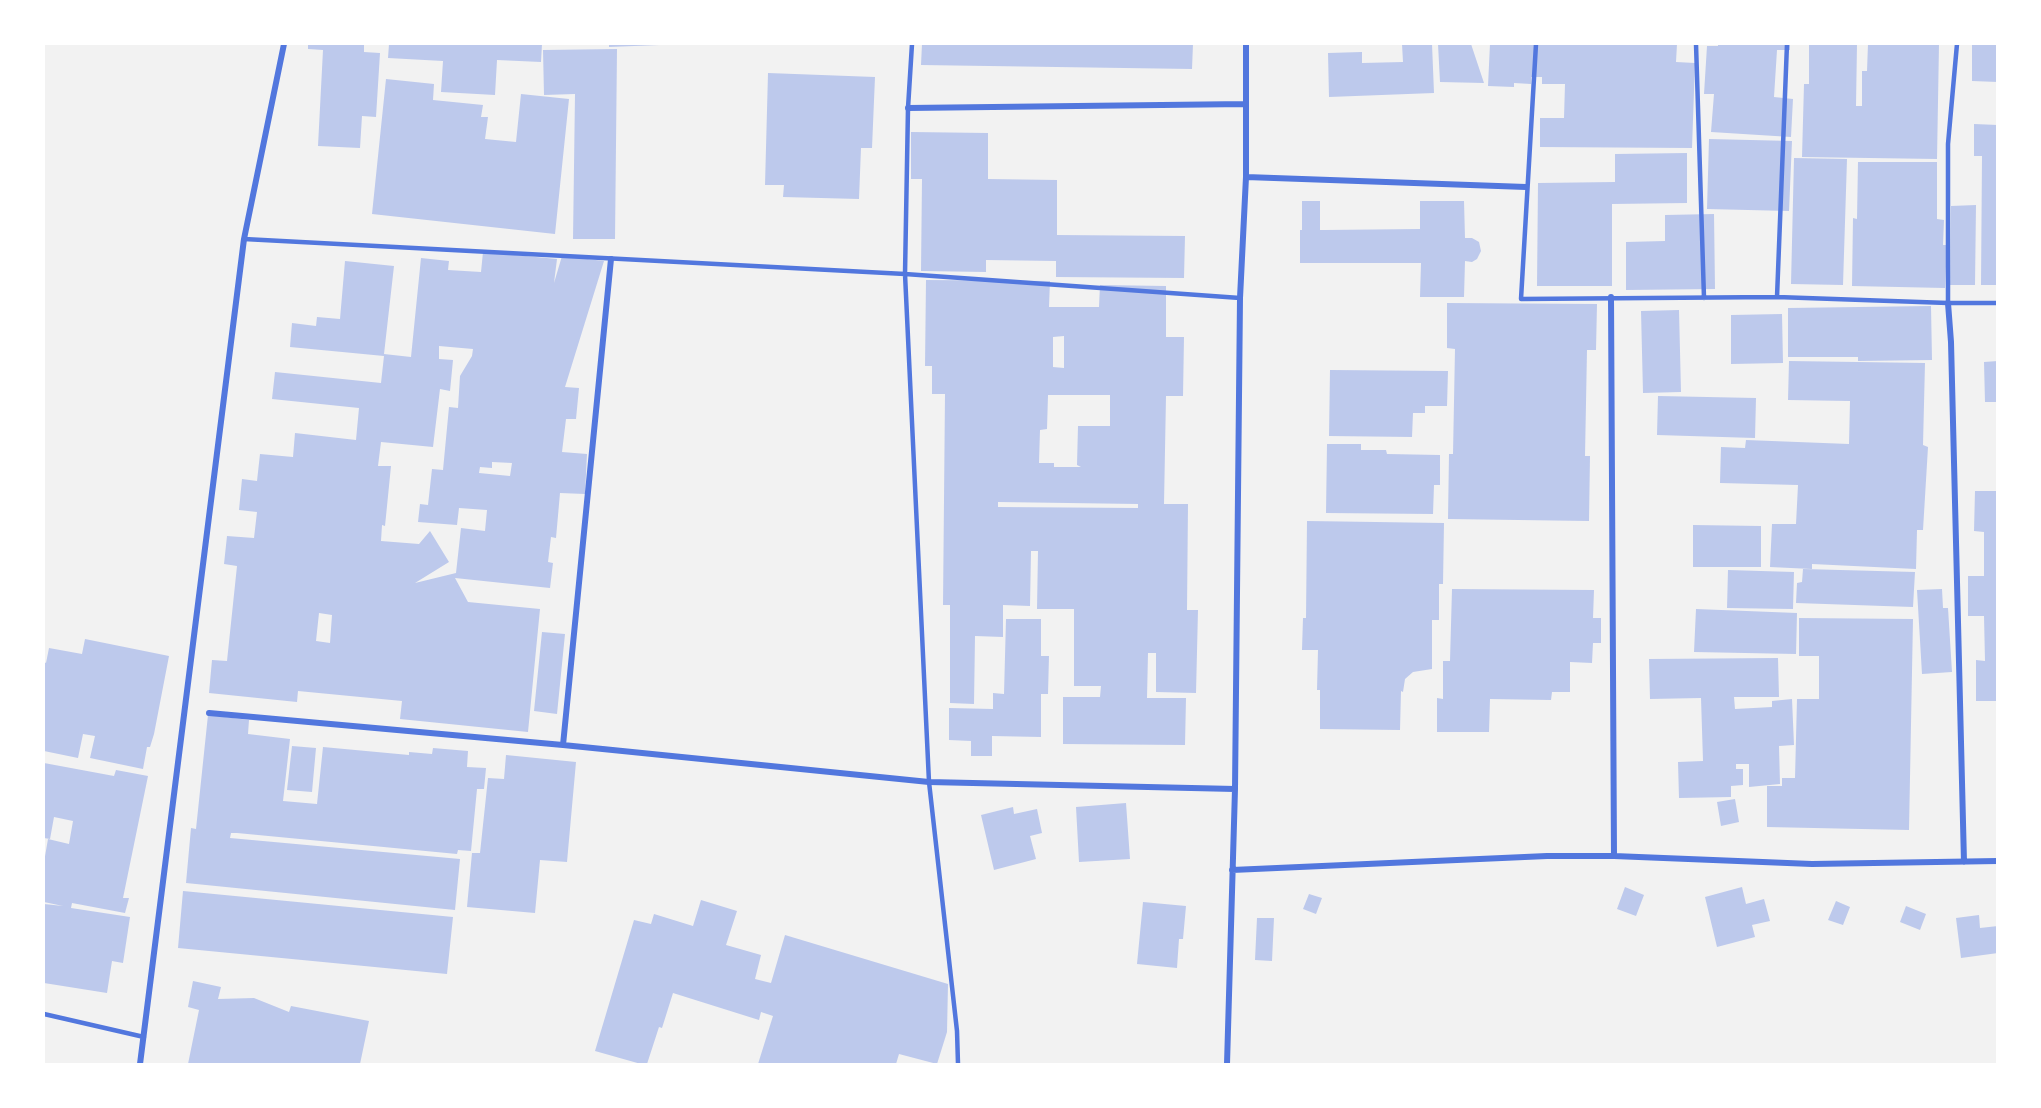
<!DOCTYPE html>
<html>
<head>
<meta charset="utf-8">
<style>
  body { margin:0 }
  #map { position:relative; width:2041px; height:1108px; overflow:hidden; background:#f2f2f2; font-family:"Nunito Sans",sans-serif }
  canvas { display:block }
  .frame { position:absolute; inset:0; border:45px solid #fff; pointer-events:none }
</style>
</head>
<body>
<div id="map">
<canvas width="2041" height="1108"></canvas>
<div class="frame"></div>
</div>
<script>
const context = document.querySelector('canvas').getContext('2d');
context.lineJoin = 'round';
function fill(path, color) { context.fillStyle = color; context.fill(path, 'evenodd'); }
function trace(path, color, width, dash) { context.strokeStyle = color; context.lineWidth = width; context.lineCap = dash ? 'butt' : 'round'; context.setLineDash(dash || []); context.stroke(path); }
const building = new Path2D(`
  M308,44H364V52L380,53L376,117L362,116L360,148L318,146L323,50L308,49Z
  M389,44H542L541,62L497,60L495,95L441,92L443,61L388,58Z
  M609,44H659V45L609,47Z
  M922,44H1193L1192,69L921,65Z
  M1402,44H1432L1434,93L1329,97L1328,53L1362,52V63L1403,62Z
  M1438,44H1471L1484,83L1440,82Z
  M1490,44H1677L1676,62L1695,63L1692,148L1540,147V118H1564L1565,84H1542V77H1531V84L1514,83V87L1488,86Z
  M1718,44H1790V50H1777L1774,97L1793,99L1791,137L1711,132L1714,94H1704L1707,46H1718Z
  M1809,44H1857L1856,106H1862V71H1867L1868,44H1939L1937,159L1802,157L1804,84H1809Z
  M1972,44H1998V82L1972,81Z
  M617,49L615,239H573L575,94L544,95L543,50Z
  M768,73L875,77L872,148H861L859,199L783,197L784,185H765Z
  M386,79L434,84L433,100L483,105L481,117H488L485,139L516,142L521,94L569,99L555,234L372,214Z
  M1974,124L1998,125V285H1981L1982,156H1974Z
  M911,132L988,133V179L1057,180V235L1185,236L1184,278L1056,277V261L986,260V272L921,271L922,179H911Z
  M1709,139L1792,141L1789,211L1707,209Z
  M1687,153V203L1612,204V286H1537L1538,183L1615,182V154Z
  M1794,158L1847,159L1843,285L1791,284Z
  M1858,162H1937V219L1944,220L1943,245H1947L1945,288L1852,286L1853,218L1857,219Z
  M1302,201H1320V230H1325L1420,229V201H1464L1465,238H1472L1479,242L1481,251L1477,259L1472,262L1465,261L1464,297H1420L1421,263H1300V230H1302Z
  M1976,205L1975,285H1950L1951,206Z
  M1714,214L1715,289L1626,290V242L1665,241V215Z
  M483,252L557,259L554,283L562,256L604,261L565,387L579,388L576,419H566L562,452L587,454L585,494L560,493L556,538L551,537L548,562L553,563L550,588L455,578L468,602L540,609L528,732L400,719L402,701L298,691L297,702L209,693L212,660L227,661L237,566L224,564L227,536L254,538L257,512L239,510L242,479L257,481L260,454L293,457L295,433L356,440L359,408L272,399L275,372L381,383L384,356L290,347L292,323L316,326L317,317L340,319L345,261L394,266L384,354L411,357L421,258L449,261L448,270L481,272ZM439,346L473,349L472,356L460,376L458,408L449,407L443,470L432,469L428,505L420,504L418,522L457,525L459,508L487,510L485,531L461,528L456,573L415,583L449,562L430,531L419,544L381,541L382,525L385,526L391,466H378L381,442L433,447L440,389L450,391L453,360L439,359ZM492,462L512,463L510,476L479,473L480,467L492,468ZM319,613L332,615L330,643L316,641Z
  M926,280L1050,281L1049,307H1099L1100,285L1166,286V337H1184L1183,396H1166L1164,504H1188L1187,610H1198L1196,693L1156,692V653H1148L1147,698H1186L1185,745L1063,744V697H1100L1101,686H1074V609H1037L1038,551H1031L1030,606L1003,605V637L975,636L974,704L950,703V605H943L945,394H932V366H925ZM1064,336V368L1053,367V337ZM1048,395H1110V426H1078L1077,465L1081,467H1054V463H1039L1040,430L1047,429ZM998,502L1138,504V508L998,507Z
  M1447,303L1597,304L1596,350H1587L1585,456H1590L1589,521L1448,519L1449,454H1453L1455,349L1447,348Z
  M1931,306L1932,360L1858,361V357H1788V308Z
  M1679,310L1681,392L1643,393L1641,311Z
  M1782,314L1783,363L1731,364V315Z
  M1789,361L1925,363L1923,445L1928,447L1923,530H1917L1916,569L1812,564V569L1770,567L1772,524H1796L1798,485L1720,483L1721,447L1745,448L1746,440L1849,444L1850,401L1788,400Z
  M1998,361V402H1985L1984,362Z
  M1330,370L1448,371L1447,406H1425V413H1413L1412,437L1329,436Z
  M1658,396L1756,398L1755,438L1657,435Z
  M1327,444H1361V450H1386L1387,454L1440,455V485H1434L1433,514L1326,513Z
  M1975,491H1998V701H1976V660L1985,661L1984,616H1968V576H1984V532L1974,531Z
  M1307,521L1444,523L1443,584H1439V620H1432V669L1413,672L1405,679L1403,692L1401,691L1400,730L1320,729V690H1317L1318,650H1302L1303,618H1306Z
  M1693,525L1761,526V567H1693Z
  M1803,569L1915,572L1913,607L1796,603L1797,583L1802,582Z
  M1728,570L1794,572L1793,609L1727,608Z
  M1452,589L1594,590L1593,618H1601V643H1593L1592,663L1570,662V692H1552L1551,700L1490,699L1489,732H1437V698L1443,699V661H1450Z
  M1942,589L1943,608H1948L1952,672L1922,674L1917,590Z
  M1696,609L1797,613L1796,654L1694,652Z
  M1799,618L1913,619L1909,830L1767,827V786H1782V778H1795L1797,699H1819V656H1799Z
  M1006,619H1041V656H1049L1048,694H1041V737L992,736V756H971V741L949,740V708L993,709V693L1004,694Z
  M542,632L565,634L557,714L534,711Z
  M85,639L169,656L154,734L150,747H147L143,769L90,758L95,736L83,734L78,758L44,751V662L46,663L49,648L82,654Z
  M1778,658L1779,697H1734L1735,709L1772,707V701L1792,699L1794,745L1779,746L1780,784L1749,787V764H1736V769H1743V785L1731,786V797L1679,798L1678,762L1703,761L1701,698L1650,699L1649,659Z
  M208,715L249,720L248,734L290,739L283,801L317,804L323,747L409,755V752L432,754L433,748L468,751L467,767L486,768L484,789H477L471,851L458,850L457,854L237,833H231L230,838L460,859L455,910L186,883L191,828L196,829Z
  M292,746L316,748L312,792L287,790Z
  M506,755L576,762L567,862L540,860L535,913L467,907L472,853H480L488,778L504,779Z
  M44,763L114,776L116,770L148,776L123,898H129L125,913L72,903L71,908L130,917L123,963L112,961L107,993L44,983V904L63,906L44,902V862L48,839L69,844L73,821L54,817L50,839L44,838Z
  M1735,799L1739,822L1721,826L1717,802Z
  M1126,803L1130,859L1079,862L1076,807Z
  M1013,807L1014,814L1037,809L1042,833L1030,836L1036,859L994,870L981,815Z
  M1625,887L1644,895L1636,916L1617,909Z
  M1742,887L1746,904L1764,899L1770,921L1752,925L1755,937L1717,947L1705,897Z
  M183,891L453,917L447,974L178,948Z
  M1309,894L1322,898L1316,914L1303,909Z
  M701,900L737,911L726,945L761,955L755,979L771,983L785,935L948,984L947,1032L937,1064L899,1054L896,1064H758L773,1016L761,1012L759,1020L673,993L662,1028L659,1027L647,1064H641L595,1051L634,920L651,924L654,914L693,926Z
  M1836,901L1850,907L1843,925L1828,920Z
  M1143,902L1186,906L1183,939H1179L1177,968L1137,964Z
  M1906,906L1926,914L1920,930L1900,922Z
  M1979,915L1980,928L1998,926V953L1961,958L1956,918Z
  M1257,918H1274L1272,961L1255,960Z
  M193,981L221,987L218,999L254,998L289,1012L291,1006L369,1021L360,1064H188L199,1010L188,1007Z`);
const service = new Path2D(`
  M912,44L908,108L905,274L929,782L957,1031L958,1064
  M1536,44L1521,299L1777,297L1948,303H1998
  M1696,44L1704,298
  M244,239L905,274L1240,298
  M1777,297L1787,44
  M1948,303V144L1957,44
  M44,1014L144,1037`);
const minor = new Path2D(`
  M908,108L1246,104
  M1246,177L1526,187
  M1611,297L1614,856
  M1948,303L1951,342L1964,862
  M209,713L563,745L929,782L1235,789
  M563,745L611,259
  M1232,870L1547,856H1614L1812,864L1998,861
  M140,1064L244,239L284,44
  M1227,1064L1235,789L1240,298L1246,177V44`);
fill(building, '#bdc9ec');
trace(service, '#5277de', 4.5);
trace(minor, '#5277de', 6);
</script>
</body>
</html>
